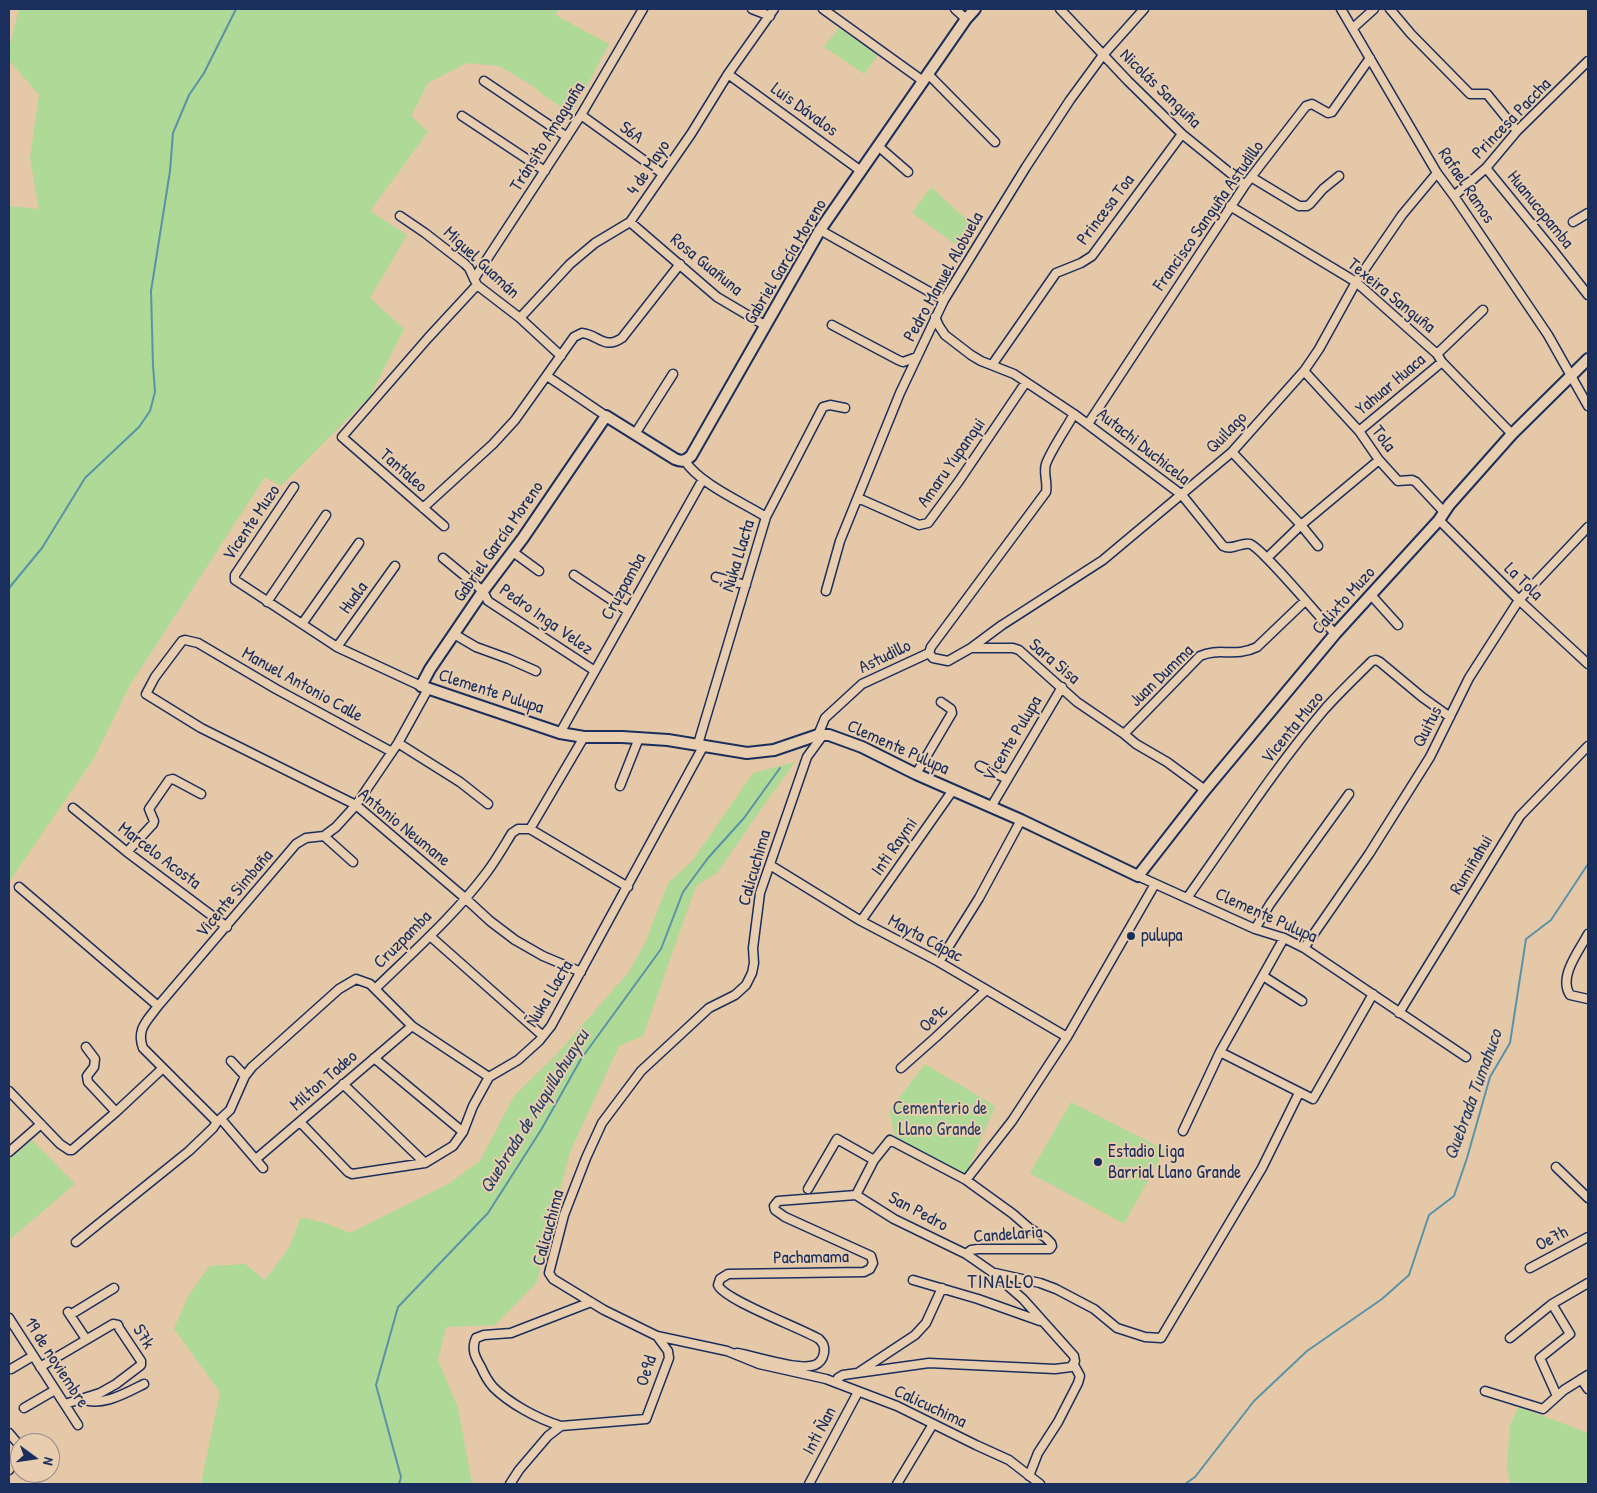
<!DOCTYPE html>
<html>
<head>
<meta charset="utf-8">
<style>
  body { margin:0 }
  #map { position:relative; width:1597px; height:1493px; overflow:hidden; background:#e4c8a7; font-family:"Patrick Hand",sans-serif }
  canvas { display:block }
  .frame { position:absolute; inset:0; border:10px solid #1b2f5e; pointer-events:none }
  .north { position:absolute; left:10px; top:1433px; width:50px; height:50px; box-sizing:border-box; background:#e8cdaf; border:1px solid #968e8f; border-radius:50%; rotate:104deg; font-size:14px; font-weight:700; line-height:20px; text-align:center; color:#1b2f5e }
  .north::after { content:''; display:block; margin:auto; width:18px; height:22px; background:#1b2f5e; clip-path:polygon(50% 0,100% 100%,50% 72%,0 100%) }
</style>
</head>
<body>
<div id="map">
<canvas width="1597" height="1493"></canvas>
<div class="frame"></div>
<div class="north">N</div>
</div>
<script>
const context = document.querySelector('canvas').getContext('2d');
context.lineJoin = 'round';
function fill(path, color) { context.fillStyle = color; context.fill(path, 'evenodd'); }
function trace(path, color, width, dash) { context.strokeStyle = color; context.lineWidth = width; context.lineCap = dash ? 'butt' : 'round'; context.setLineDash(dash || []); context.stroke(path); }
function label(font, color, halo, rows, align = 'center') {
  context.font = font + ' "Patrick Hand",sans-serif'; context.lineWidth = 4; context.setLineDash([]); context.textBaseline = 'middle'; context.strokeStyle = halo; context.fillStyle = color; for (const [text, x, y, turn = 0] of rows) {
    context.save(); context.translate(x, y); context.rotate((+turn || 0) * Math.PI / 180); context.textAlign = isNaN(turn) ? turn : align; if (halo) context.strokeText(text, 0, 0); context.fillText(text, 0, 0); context.restore();
  }
}
const green = new Path2D(`
  M19,9H559L555,15L609,44L572,114L546,97L531,85L499,66L467,63L428,83L411,116L428,132L370,211L407,235L370,298L404,329L370,396L281,486L265,477L130,685L94,758L9,882V206L39,209L30,158L39,95L9,60V49Z
  M839,28L878,55L864,74L824,47Z
  M931,187L977,229L964,250L912,213Z
  M795,762L759,812L717,873L696,886L643,1036L619,1046L570,1152L537,1282L495,1325L446,1327L438,1360L458,1408L472,1484H201L220,1392L174,1329L188,1296L210,1266L245,1264L265,1280L289,1248L301,1217L328,1224L350,1233L448,1184L480,1161L514,1096L558,1053L628,973L646,941L668,883L693,860L753,773Z
  M925,1064L995,1106L965,1177L896,1140L889,1111Z
  M1071,1102L1165,1150L1124,1224L1030,1173Z
  M32,1140L75,1184L9,1240V1160Z
  M1519,1407L1588,1433V1484H1511L1507,1468L1510,1425Z`);
const stream = new Path2D(`
  M9,588L42,548L85,478L139,427L150,411L155,392L153,365L151,291L170,171L173,133L189,95L204,73L236,9
  M399,1484L401,1477L376,1385L398,1307L488,1213L541,1130L581,1059L661,949L683,892L708,858L744,818L780,768
  M1185,1484L1195,1477L1254,1401L1307,1351L1382,1299L1409,1275L1429,1215L1454,1196L1467,1158L1490,1077L1510,1043L1526,939L1551,920L1588,864`);
const street = new Path2D(`
  M752,9L770,16
  M823,9L923,81
  M955,9L966,19
  M1060,9L1128,81L1182,134L1245,185
  M1341,9L1437,173L1454,196L1548,335L1588,406
  M1390,9L1411,34L1470,94H1487L1517,131
  M1353,28L1374,9
  M728,74L861,171
  M928,74L995,142
  M484,81L567,137
  M581,115L663,174
  M462,116L545,171
  M878,146L908,172
  M1486,168L1552,249L1588,295
  M1251,177L1299,206H1307L1310,204L1323,189L1339,176
  M1454,196L1486,168L1517,131L1588,61
  M1230,206L1356,282L1437,354L1442,362L1512,434
  M400,216L425,233L465,264L469,268L477,285L520,318L561,356
  M630,222L717,297L766,326
  M1573,222L1588,213
  M820,230L944,300
  M474,279L581,115L643,9
  M935,317L939,326L945,335L971,355L981,361L1014,374L1074,414L1182,495L1223,546C1232,551 1241,542 1250,544C1262,548 1322,620 1335,634
  M520,318L570,264L595,243L630,222L691,134L728,74L774,9
  M832,325L898,360L903,362L917,357
  M1437,354L1483,310
  M992,365L1056,273L1081,263L1092,256L1182,134
  M1304,371L1359,431L1379,460L1398,481L1412,480L1416,482L1444,512
  M547,376L606,416
  M1088,424L1245,185L1306,106L1312,104L1328,113L1332,112L1370,58
  M1359,431L1442,362
  M635,434L673,374
  M1232,452L1301,525L1318,546
  M685,461C700,484 742,502 766,517
  M294,487L235,575V580L337,647L421,686
  M858,498L919,525L928,523L959,481L1026,382
  M423,508L493,444L515,420L574,337L582,333C599,335 604,350 622,338L680,264
  M1439,520L1519,600L1588,664
  M444,526L342,437L428,338L477,285
  M513,552L539,571
  M443,558L483,591L488,601L595,671
  M1267,558L1301,525L1379,460
  M574,575L628,611
  M716,577L746,585
  M826,591L840,541L900,393L944,300L1026,167L1070,100L1103,55L1144,9
  M1371,595L1398,625
  M267,602L326,515
  M302,624L359,543
  M454,634L476,647L509,659L536,671
  M337,647L395,566
  M971,648L1002,625L1103,560L1232,452L1304,371L1319,349L1356,282L1402,215L1437,173
  M929,653L931,647L1046,492C1048,482 1043,473 1046,464C1051,450 1067,427 1074,414
  M929,653L933,658L948,661L971,648H1013L1019,650L1077,702L1124,734
  M560,733L703,479
  M818,735L825,718L862,684L929,653
  M823,735L807,757L760,893L753,948L754,963L752,973L746,985L735,995L709,1008L641,1071L602,1123L586,1158L564,1215L549,1273L553,1279L604,1310L657,1336L727,1351L759,1364L826,1379L897,1406L976,1445L1009,1460L1040,1484
  M398,743L460,782L488,804
  M698,744L766,517L823,407L830,405L845,408
  M392,752L276,689L198,643L185,640L182,641L155,677L146,694L201,728L356,805L465,898L490,921L515,940L543,956L581,972
  M980,766L1007,779
  M916,774L952,713L951,709L941,702
  M620,786L639,738
  M1205,790L1167,762L1136,744L1124,734L1200,656C1219,647 1235,658 1257,647L1305,601
  M991,807L1062,687
  M73,808L127,852L227,927
  M530,829L628,887
  M324,836L353,862
  M127,852L153,824L154,821L149,809L169,780L173,779L201,794
  M770,865L861,921L939,962L1067,1037
  M1138,876L1255,929L1284,938L1304,948L1466,1057
  M19,887L158,1006
  M1187,898C1232,835 1274,769 1324,710C1339,693 1356,677 1372,661L1376,660L1380,662L1422,697L1450,717
  M861,921L953,790
  M1255,929L1270,904L1349,794
  M1588,934C1579,951 1558,977 1570,995L1588,999
  M430,936L543,1036
  M1304,948L1369,854L1430,757L1469,678L1519,600L1588,527
  M939,962L979,898L1021,820
  M1263,976L1302,1001
  M375,989C413,952 455,915 487,872C496,860 504,846 512,833L518,829H530L584,737
  M1399,1013L1520,816L1588,746
  M86,1047L95,1059L94,1067L87,1076L88,1082L116,1112
  M1220,1052L1313,1099L1373,994
  M374,1058L463,1132
  M231,1061L245,1076
  M901,1068L936,1037L986,990
  M343,1084L425,1163
  M9,1091L60,1144L69,1150H72L116,1112L163,1068
  M221,1119L263,1168
  M217,1122L143,1048C136,1029 147,1021 158,1006L296,844L306,838L324,836L336,827L356,805L398,743L428,689
  M300,1122L348,1172L352,1174L425,1163L453,1146L463,1132L473,1106L489,1077L518,1060L539,1041L551,1026L704,745
  M1183,1131L1220,1052L1284,938
  M9,1152L41,1124
  M256,1159L412,1026
  M1556,1167L1588,1198
  M966,1180L1012,1121L1067,1037L1155,884
  M808,1189L837,1139L874,1160
  M856,1195L894,1219L966,1254
  M76,1242L189,1151L213,1128L217,1122L230,1110L245,1076L252,1067L339,989L356,979L370,984L412,1026L489,1077
  M1530,1268L1588,1237
  M995,1273L1040,1283L1056,1289L1094,1309L1117,1328L1145,1337L1161,1338L1262,1168L1299,1093
  M913,1280L978,1299L1040,1321
  M1552,1304L1570,1334L1540,1358L1557,1396
  M68,1312L86,1339
  M70,1315L114,1288
  M9,1318L78,1425
  M1510,1338L1552,1304L1588,1283
  M737,1353C755,1356 799,1371 815,1365C820,1363 823,1358 824,1353C825,1346 823,1343 819,1339C801,1328 724,1300 718,1285L720,1279L728,1274L864,1272L870,1269L873,1263L871,1256L785,1217L775,1210L774,1206L778,1201L856,1195
  M40,1367L113,1324L118,1325L119,1328L141,1361V1365L116,1384L100,1393L65,1404
  M11,1369L33,1356
  M859,1372L915,1335L926,1323L942,1288
  M1581,1379L1588,1389
  M836,1382L838,1378L843,1375L929,1363L1055,1369L1071,1367L1075,1361L1074,1356L1023,1299L992,1272L966,1254L971,1250L978,1249H1050L1052,1246L1051,1243L1045,1237L1029,1228L1013,1214L966,1180L890,1140L874,1160L856,1195
  M1485,1391L1543,1409L1564,1390L1588,1375
  M79,1398C101,1408 124,1394 144,1384
  M24,1408L55,1390
  M561,1426C538,1419 510,1404 493,1387C488,1381 484,1374 481,1367C475,1357 471,1349 476,1338L484,1335L511,1333L591,1302
  M9,1433L20,1446
  M9,1470L20,1455
  M1029,1476L1038,1453L1058,1422L1078,1383L1080,1376L1074,1365
  M510,1484L519,1470L548,1436L561,1426L646,1419L669,1358L668,1351L657,1336
  M809,1484L858,1392
  M897,1484L933,1424`);
const secondary = new Path2D(`
  M975,9L966,19L820,230L691,456C685,461 682,462 675,459L606,416L523,538L483,591L430,669L421,686L560,733L584,737H622L668,740L747,753L774,750L818,735H829L862,747L916,774L1021,820L1138,876L1205,790L1335,634L1439,520L1449,505L1512,434L1588,359`);
const markers = [
  [1131,936,5,"#1b2f5e"],
  [1098,1162,5,"#1b2f5e"]
];
const streetNames = [
  ["Nicolás Sanguña",1160,89,44],
  ["Luis Dávalos",804,110,36],
  ["Princesa Paccha",1512,119,-46],
  ["S6A",631,133,36],
  ["Tránsito Amaguaña",548,137,-58],
  ["4 de Mayo",649,168,-56],
  ["Rafael Ramos",1466,186,56],
  ["Princesa Toa",1106,210,-53],
  ["Huanucopamba",1540,210,51],
  ["Francisco Sanguña Astudillo",1209,216,-55],
  ["Gabriel García Moreno",786,262,-59],
  ["Miguel Guamán",481,263,43],
  ["Rosa Guañuna",706,265,39],
  ["Pedro Manuel Alobuela",944,277,-61],
  ["Texeira Sanguña",1391,296,39],
  ["Yahuar Huaca",1391,385,-40],
  ["Quilago",1227,433,-46],
  ["Tola",1383,439,53],
  ["Autachi Duchicela",1143,447,38],
  ["Amaru Yupanqui",952,463,-55],
  ["Tantaleo",403,471,41],
  ["Vicente Muzo",252,523,-56],
  ["Gabriel García Moreno",499,542,-55],
  ["Ñuka Llacta",739,556,-73],
  ["La Tola",1523,582,44],
  ["Cruzpamba",624,587,-61],
  ["Huala",354,598,-54],
  ["Calixto Muzo",1344,601,-48],
  ["Pedro Inga Velez",546,620,35],
  ["Astudillo",885,657,-26],
  ["Sara Sisa",1054,662,40],
  ["Juan Dumma",1162,676,-44],
  ["Manuel Antonio Calle",302,685,29],
  ["Clemente Pulupa",491,692,18],
  ["Quitus",1428,727,-63],
  ["Vicenta Muzo",1293,728,-51],
  ["Vicente Pulupa",1013,739,-59],
  ["Clemente Pulupa",898,748,24],
  ["Antonio Neumane",404,828,39],
  ["Inti Raymi",895,847,-55],
  ["Marcelo Acosta",159,856,37],
  ["Rumiñahui",1472,865,-59],
  ["Calicuchima",755,868,-74],
  ["Vicente Simbaña",235,894,-50],
  ["Clemente Pulupa",1266,916,24],
  ["Mayta Cápac",925,939,28],
  ["Cruzpamba",403,940,-45],
  ["Ñuka Llacta",550,994,-59],
  ["Oe9c",934,1019,-43],
  ["Milton Tadeo",324,1081,-41],
  ["San Pedro",918,1212,28],
  ["Calicuchima",549,1228,-75],
  ["Candelaria",1008,1235,-4],
  ["Oe7h",1552,1239,-28],
  ["Pachamama",811,1258,-1],
  ["S7k",143,1337,58],
  ["19 de noviembre",56,1363,57],
  ["Oe9d",647,1371,-72],
  ["Calicuchima",930,1407,25],
  ["Inti Ñan",820,1431,-62]
];
const poiNames = [
  ["pulupa",1141,936],
  ["Estadio Liga",1108,1152],
  ["Barrial Llano Grande",1108,1173]
];
const parkNames = [
  ["Cementerio de",940,1109],
  ["Llano Grande",940,1130]
];
const waterNames = [
  ["Quebrada Tumahuco",1474,1095,-70],
  ["Quebrada de Auquillohuaycu",535,1112,-58]
];
const quarterNames = [
  ["TINALLO",1001,1283]
];
fill(green, '#aed996');
trace(stream, '#5a93a8', 2);
trace(street, '#1b2f5e', 11);
trace(secondary, '#1b2f5e', 14);
trace(street, '#e8cdaf', 8);
trace(secondary, '#e8cdaf', 10);
for (const [x, y, r, color] of markers) { const dot = new Path2D(); dot.arc(x, y, r, 0, 2 * Math.PI); context.fillStyle = color; context.fill(dot); trace(dot, '#e8cdaf', 2); }
label('18px', '#1b2f5e', '#e8cdaf', streetNames);
label('18px', '#1b2f5e', '#e8cdaf', poiNames, 'left');
label('18px', '#2a4064', '#e8cdaf', parkNames);
label('italic 19px', '#26406a', '#e8cdaf', waterNames);
context.letterSpacing = '1px';
label('20px', '#1b2f5e', '#e8cdaf', quarterNames);
context.letterSpacing = '0px';
</script>
</body>
</html>
